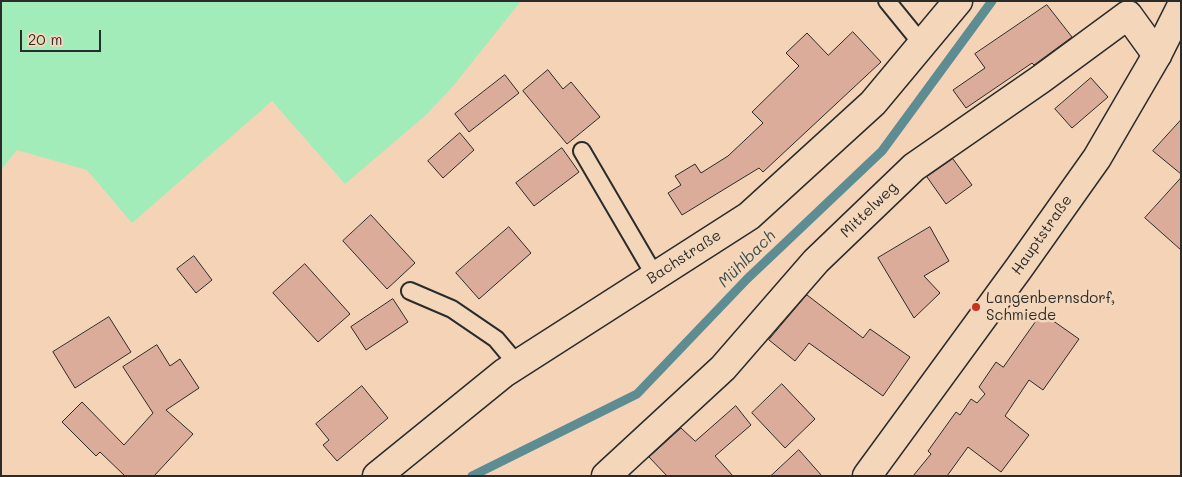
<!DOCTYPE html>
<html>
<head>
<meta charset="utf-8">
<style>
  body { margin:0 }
  #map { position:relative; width:1182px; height:477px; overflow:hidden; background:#f5d3b7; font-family:Mali,sans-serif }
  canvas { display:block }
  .frame { position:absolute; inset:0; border:2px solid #2b2b2b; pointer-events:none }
  .scale { position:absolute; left:20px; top:30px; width:81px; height:22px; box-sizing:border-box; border:2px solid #2b2b2b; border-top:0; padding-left:6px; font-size:15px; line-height:18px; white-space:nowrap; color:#2b2b2b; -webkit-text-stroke:4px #f4d7ba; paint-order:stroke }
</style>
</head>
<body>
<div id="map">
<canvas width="1182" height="477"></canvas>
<div class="frame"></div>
<div class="scale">20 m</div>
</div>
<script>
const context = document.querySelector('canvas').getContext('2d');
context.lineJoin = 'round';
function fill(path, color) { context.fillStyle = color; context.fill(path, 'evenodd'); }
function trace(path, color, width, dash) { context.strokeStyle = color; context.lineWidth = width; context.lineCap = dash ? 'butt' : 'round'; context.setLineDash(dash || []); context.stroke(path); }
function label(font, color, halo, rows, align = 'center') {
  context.font = font + ' Mali,sans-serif'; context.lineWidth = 5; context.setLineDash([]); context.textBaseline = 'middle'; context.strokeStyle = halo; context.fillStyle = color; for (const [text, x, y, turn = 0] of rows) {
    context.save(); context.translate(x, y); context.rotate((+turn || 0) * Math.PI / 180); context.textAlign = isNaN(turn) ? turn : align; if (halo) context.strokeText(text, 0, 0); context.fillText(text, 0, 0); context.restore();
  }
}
const green = new Path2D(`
  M1,1H521L454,85L426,115L345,184L272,101L132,223L87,170L17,150L1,170Z`);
const stream = new Path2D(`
  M472,476L637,394L747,279L882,151L992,1`);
const building = new Path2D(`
  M1047,5L1072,37L1034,65L1032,63L966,108L953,90L985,68L975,54Z
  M853,32L881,62L763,172L759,168L682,215L668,193L681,185L675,176L695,164L701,173L728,156L763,123L752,112L799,66L786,53L807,33L828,55Z
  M548,70L563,89L571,82L600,117L567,144L523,91Z
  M505,75L519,93L469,132L455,114Z
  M1091,78L1108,97L1072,128L1055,109Z
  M1181,120V174L1153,151Z
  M460,133L474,150L443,178L428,161Z
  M562,148L579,172L534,206L516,183Z
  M953,159L972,185L946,204L927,177Z
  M1181,178V250L1145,218Z
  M371,215L415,263L387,289L343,241Z
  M509,227L531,253L479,299L456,273Z
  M930,227L949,261L924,276L940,293L914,318L878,258Z
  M194,256L212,280L196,293L177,269Z
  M305,264L350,314L318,342L273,293Z
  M807,295L863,338L870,329L910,357L883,396L809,343L795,361L769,340Z
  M393,299L408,322L366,350L351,327Z
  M1042,313L1079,339L1043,390L1029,380L1005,416L1029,435L1001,472L968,447L947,476H913L931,454L928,451L956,412L960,415L971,399L977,403L985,394L979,387L996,362L1003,367Z
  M109,317L131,352L75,388L53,352Z
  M157,345L170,366L180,359L199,388L166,410L193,434L154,476H125L100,452L96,456L62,422L82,402L124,445L153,413L123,367Z
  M782,384L815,419L785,448L752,413Z
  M362,386L388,418L337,461L323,445L329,440L316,424Z
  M736,406L751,425L715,456L733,476H667L649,457L681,428L695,441Z
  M799,450L822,476H771Z`);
const service = new Path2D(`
  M887,1L922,44
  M582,151L655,276
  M410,291L452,309L496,339L517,364`);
const minor = new Path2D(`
  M377,476L504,373L749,216L873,103L958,1
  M606,476L723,368L816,261L914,167L1041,79L1128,15L1157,55`);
const secondary = new Path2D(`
  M867,476L1019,268L1097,158L1157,55L1181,7`);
const markers = [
  [976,307,5,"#c8321e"]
];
const streetNames = [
  ["Mittelweg",869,210,-44],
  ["Hauptstraße",1042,235,-55],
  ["Bachstraße",684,257,-33]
];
const poiNames = [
  ["Langenbernsdorf,",986,298],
  ["Schmiede",986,315]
];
const waterNames = [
  ["Mühlbach",747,259,-45]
];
fill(green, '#a2ecba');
trace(stream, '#5d8d93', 9);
fill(building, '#dcac9b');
trace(building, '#2b2b2b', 1);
trace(service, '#2b2b2b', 20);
trace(minor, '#2b2b2b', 31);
trace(secondary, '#2b2b2b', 31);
trace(service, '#f4d7ba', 16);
trace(minor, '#f4d7ba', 28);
trace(secondary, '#f4d7ba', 28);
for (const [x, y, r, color] of markers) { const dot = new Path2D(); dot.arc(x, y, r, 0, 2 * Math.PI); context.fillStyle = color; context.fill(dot); trace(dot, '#f4d7ba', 2); }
label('15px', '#2b2b2b', '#f4d7ba', streetNames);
label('15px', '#2b2b2b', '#f4d7ba', poiNames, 'left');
label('italic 16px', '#3c4c4e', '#f4d7ba', waterNames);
</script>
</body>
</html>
